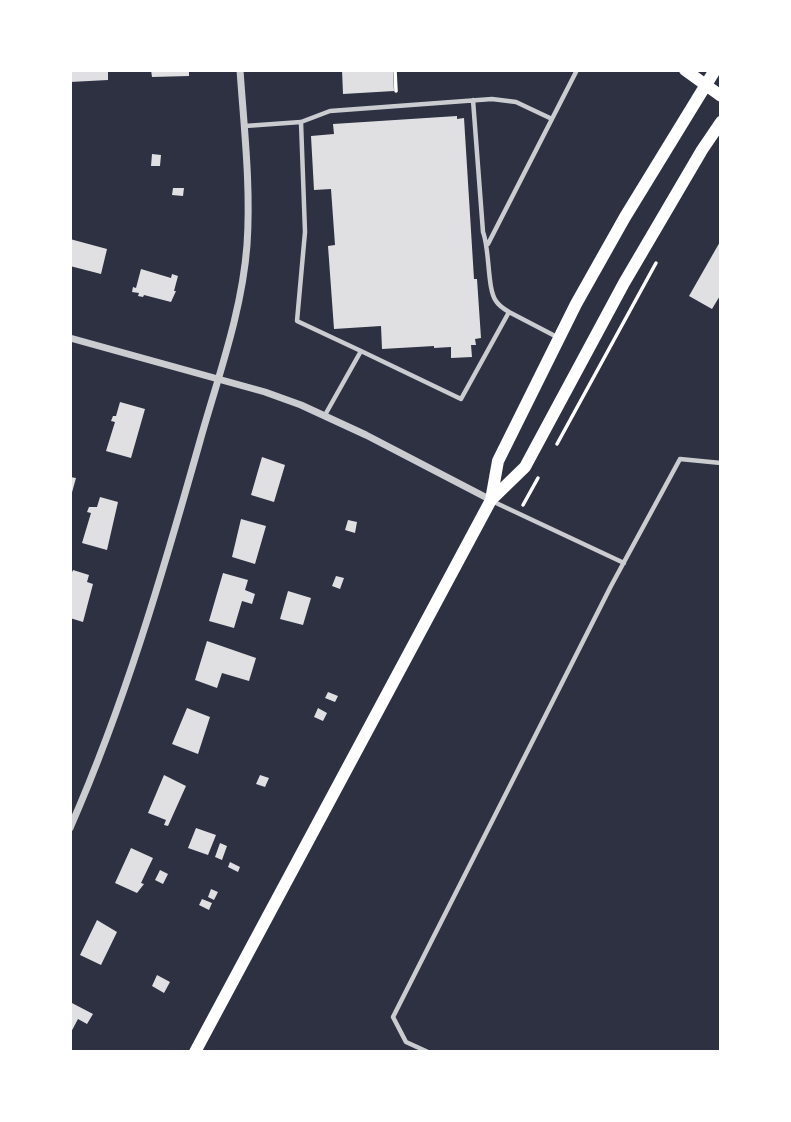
<!DOCTYPE html>
<html>
<head>
<meta charset="utf-8">
<style>
  body { margin:0 }
  #map { position:relative; width:791px; height:1122px; overflow:hidden; background:#2d3142; font-family:Raleway,sans-serif }
  canvas { display:block }
  .frame { position:absolute; inset:0; border:72px solid #fff; pointer-events:none }
</style>
</head>
<body>
<div id="map">
<canvas width="791" height="1122"></canvas>
<div class="frame"></div>
</div>
<script>
const context = document.querySelector('canvas').getContext('2d');
context.lineJoin = 'round';
function fill(path, color) { context.fillStyle = color; context.fill(path, 'evenodd'); }
function trace(path, color, width, dash) { context.strokeStyle = color; context.lineWidth = width; context.lineCap = dash ? 'butt' : 'round'; context.setLineDash(dash || []); context.stroke(path); }
const building = new Path2D(`
  M70,70H108V80L70,82Z
  M151,70H189V76L152,77Z
  M342,70H393L394,91L343,94Z
  M457,116V119L464,118L474,279H477L481,338L475,339L476,345H471L472,357L451,358V347L434,348V346L382,349L381,326L334,329L328,246L335,245L331,189L314,190L311,136L334,134L333,124Z
  M152,154L161,155L160,166H151Z
  M173,188H184L183,196L172,195Z
  M70,239L107,249L101,274L70,266Z
  M721,240V294L712,309L689,296Z
  M141,269L171,278L172,274L178,276L174,291H176L171,302L144,295L143,297L138,296L139,293L132,292L133,287L136,288Z
  M120,402L145,409L131,458L106,451L115,422L111,421L113,416H116Z
  M262,457L285,465L274,502L251,495Z
  M70,477L76,478L71,496H70Z
  M100,497L118,502L107,550L82,543L91,513L87,512L89,507H97Z
  M241,519L266,526L255,564L232,557Z
  M348,520L357,522L355,533L345,530Z
  M73,570L89,575L87,582L93,584L83,622L70,618V577Z
  M223,573L248,580L245,590L255,594L252,604L242,601L234,628L209,621Z
  M336,576L344,578L340,589L332,586Z
  M288,591L311,598L303,625L280,619Z
  M207,641L256,658L249,681L222,673L217,688L195,680Z
  M328,692L338,696L335,702L325,698Z
  M187,708L210,717L198,754L172,744Z
  M318,708L327,713L323,721L314,717Z
  M164,775L186,786L168,826L164,825L166,820L148,813Z
  M260,775L269,778L265,787L256,784Z
  M196,828L216,835L208,855L188,848Z
  M220,843L227,846L222,860L215,857Z
  M131,848L153,858L141,883L144,884L137,893L115,883Z
  M230,862L240,867L238,872L228,867Z
  M160,870L168,874L163,884L155,880Z
  M211,889L218,892L214,900L208,897Z
  M202,899L212,903L209,910L199,905Z
  M97,920L117,932L101,965L80,955Z
  M157,975L170,982L164,993L152,986Z
  M70,1002L93,1014L87,1024L78,1019L70,1034Z`);
const path = new Path2D(`
  M395,70L396,91
  M557,444L656,263
  M523,505L538,478`);
const service = new Path2D(`
  M473,100L483,232C490,250 487,289 496,301C499,306 504,309 509,312
  M301,122L305,232L297,321L361,351
  M245,126L301,122L330,111L492,99L516,102L552,119
  M488,244L577,70
  M325,415L361,351L461,399L509,312L557,337
  M494,502L624,563
  M428,1052L406,1042L393,1017L611,586L680,459L721,463`);
const minor = new Path2D(`
  M70,338L265,392L301,405L366,435L491,500
  M70,828C125,703 163,572 200,441C218,377 242,312 247,245C251,187 244,128 240,70`);
const secondary = new Path2D(`
  M685,70L721,96
  M491,500L525,467L624,283L702,150L721,122
  M195,1052L491,500L498,461L576,304L625,217L715,70`);
fill(building, '#e0e0e3');
trace(path, '#fff', 3.5);
trace(service, '#caccd0', 4.5);
trace(minor, '#caccd0', 7);
trace(secondary, '#fff', 12);
</script>
</body>
</html>
